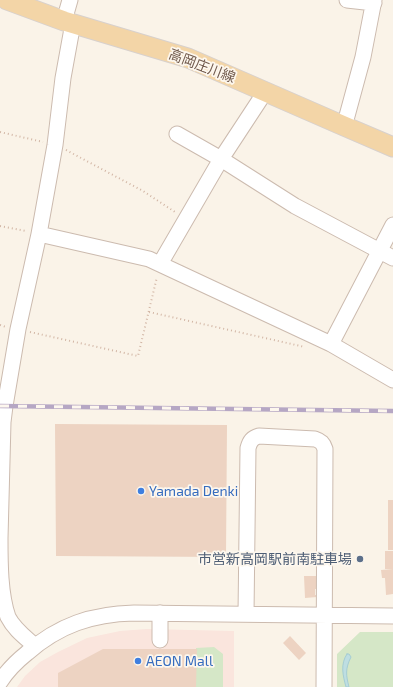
<!DOCTYPE html>
<html>
<head>
<meta charset="utf-8">
<style>
  body { margin:0 }
  canvas { display:block; background:#faf3e8 }
</style>
</head>
<body>
<canvas width="393" height="687"></canvas>
<script>
const context = document.querySelector('canvas').getContext('2d');
context.lineJoin = 'round';
function fill(path, color) { context.fillStyle = color; context.fill(path, 'evenodd'); }
function trace(path, color, width, dash) { context.strokeStyle = color; context.lineWidth = width; context.lineCap = dash ? 'butt' : 'round'; context.setLineDash(dash || []); context.stroke(path); }
function label(font, color, halo, rows, align = 'center') {
  context.font = font + ' "Exo 2","Noto Sans JP",sans-serif'; context.lineWidth = 3.5; context.setLineDash([]); context.textBaseline = 'middle'; context.strokeStyle = halo; context.fillStyle = color; for (const [text, x, y, turn = 0] of rows) {
    context.save(); context.translate(x, y); context.rotate((+turn || 0) * Math.PI / 180); context.textAlign = isNaN(turn) ? turn : align; if (halo) context.strokeText(text, 0, 0); context.fillText(text, 0, 0); context.restore();
  }
}
const commercial = new Path2D(`
  M147,629L234,631V687H17L25,676L40,662L58,652L87,638L120,631Z`);
const green = new Path2D(`
  M360,632H393V687H337V654Z
  M214,647L223,654V687H195L196,648Z`);
const water = new Path2D(`
  M347,654H349L351,657C345,669 346,675 349,687H346C343,676 340,664 347,654Z`);
const building = new Path2D(`
  M55,424L227,425L226,557L56,556Z
  M388,500H393V550H388Z
  M385,551H393V569H385Z
  M393,569V594L386,595L385,578H382L381,570Z
  M304,576H316V589H315V595H317V597L305,598Z
  M290,636L306,653L299,660L283,643Z
  M103,649H197L196,687H58V673Z`);
const path = new Path2D(`
  M0,132L43,142
  M66,150L143,191L175,212
  M0,226L26,231
  M149,312L305,347
  M0,325L6,327
  M30,332L138,356L157,277`);
const minor = new Path2D(`
  M347,0L374,3
  M64,21L70,0
  M344,127L363,57L374,0
  M177,134L221,159L295,206L393,258
  M39,234L149,259L331,344L393,380
  M160,264L221,159L265,92
  M331,344L393,225
  M246,614L248,448C250,441 252,438 259,436L315,439C321,441 323,443 325,449L324,687
  M160,640V613
  M35,646C25,637 14,629 8,617C0,594 0,563 0,538C1,500 2,461 3,422L5,406L18,329L39,234L55,145L63,78L73,23
  M0,682C7,671 17,661 27,653C59,625 92,614 134,613L393,616`);
const major = new Path2D(`
  M7,0L64,21L188,58L337,123L393,147`);
const rail = new Path2D(`
  M0,406L393,411`);
const markers = [
  [141,491,4,"#3f7fe0"],
  [360,559,4,"#5c6f8a"],
  [138,661,4,"#3f7fe0"]
];
const streetNames = [
  ["高岡庄川線",202,66,21]
];
const shopNames = [
  ["Yamada Denki",149,491],
  ["AEON Mall",146,661]
];
const serviceNames = [
  ["市営新高岡駅前南駐車場",352,559]
];
fill(commercial, '#fae5dd');
fill(green, '#d5e7c7');
fill(water, '#bedee2');
trace(water, '#a5cdd3', 1);
fill(building, '#edd3c2');
trace(minor, '#ccbbaf', 17);
trace(major, '#d8d1cd', 21);
trace(path, '#d2b6a5', 2, [1, 3]);
trace(minor, '#fff', 15);
trace(major, '#f3d5a7', 19);
trace(rail, '#b6a7c4', 4.5);
trace(rail, '#fdf7ee', 3, [9]);
for (const [x, y, r, color] of markers) { const dot = new Path2D(); dot.arc(x, y, r, 0, 2 * Math.PI); context.fillStyle = color; context.fill(dot); trace(dot, '#fdf7ee', 1.5); }
label('14px', '#725b4e', '#fdf7ee', streetNames);
label('14px', '#366cbe', '#fdf7ee', shopNames, 'left');
label('14px', '#4e5e75', '#fdf7ee', serviceNames, 'right');
</script>
</body>
</html>
